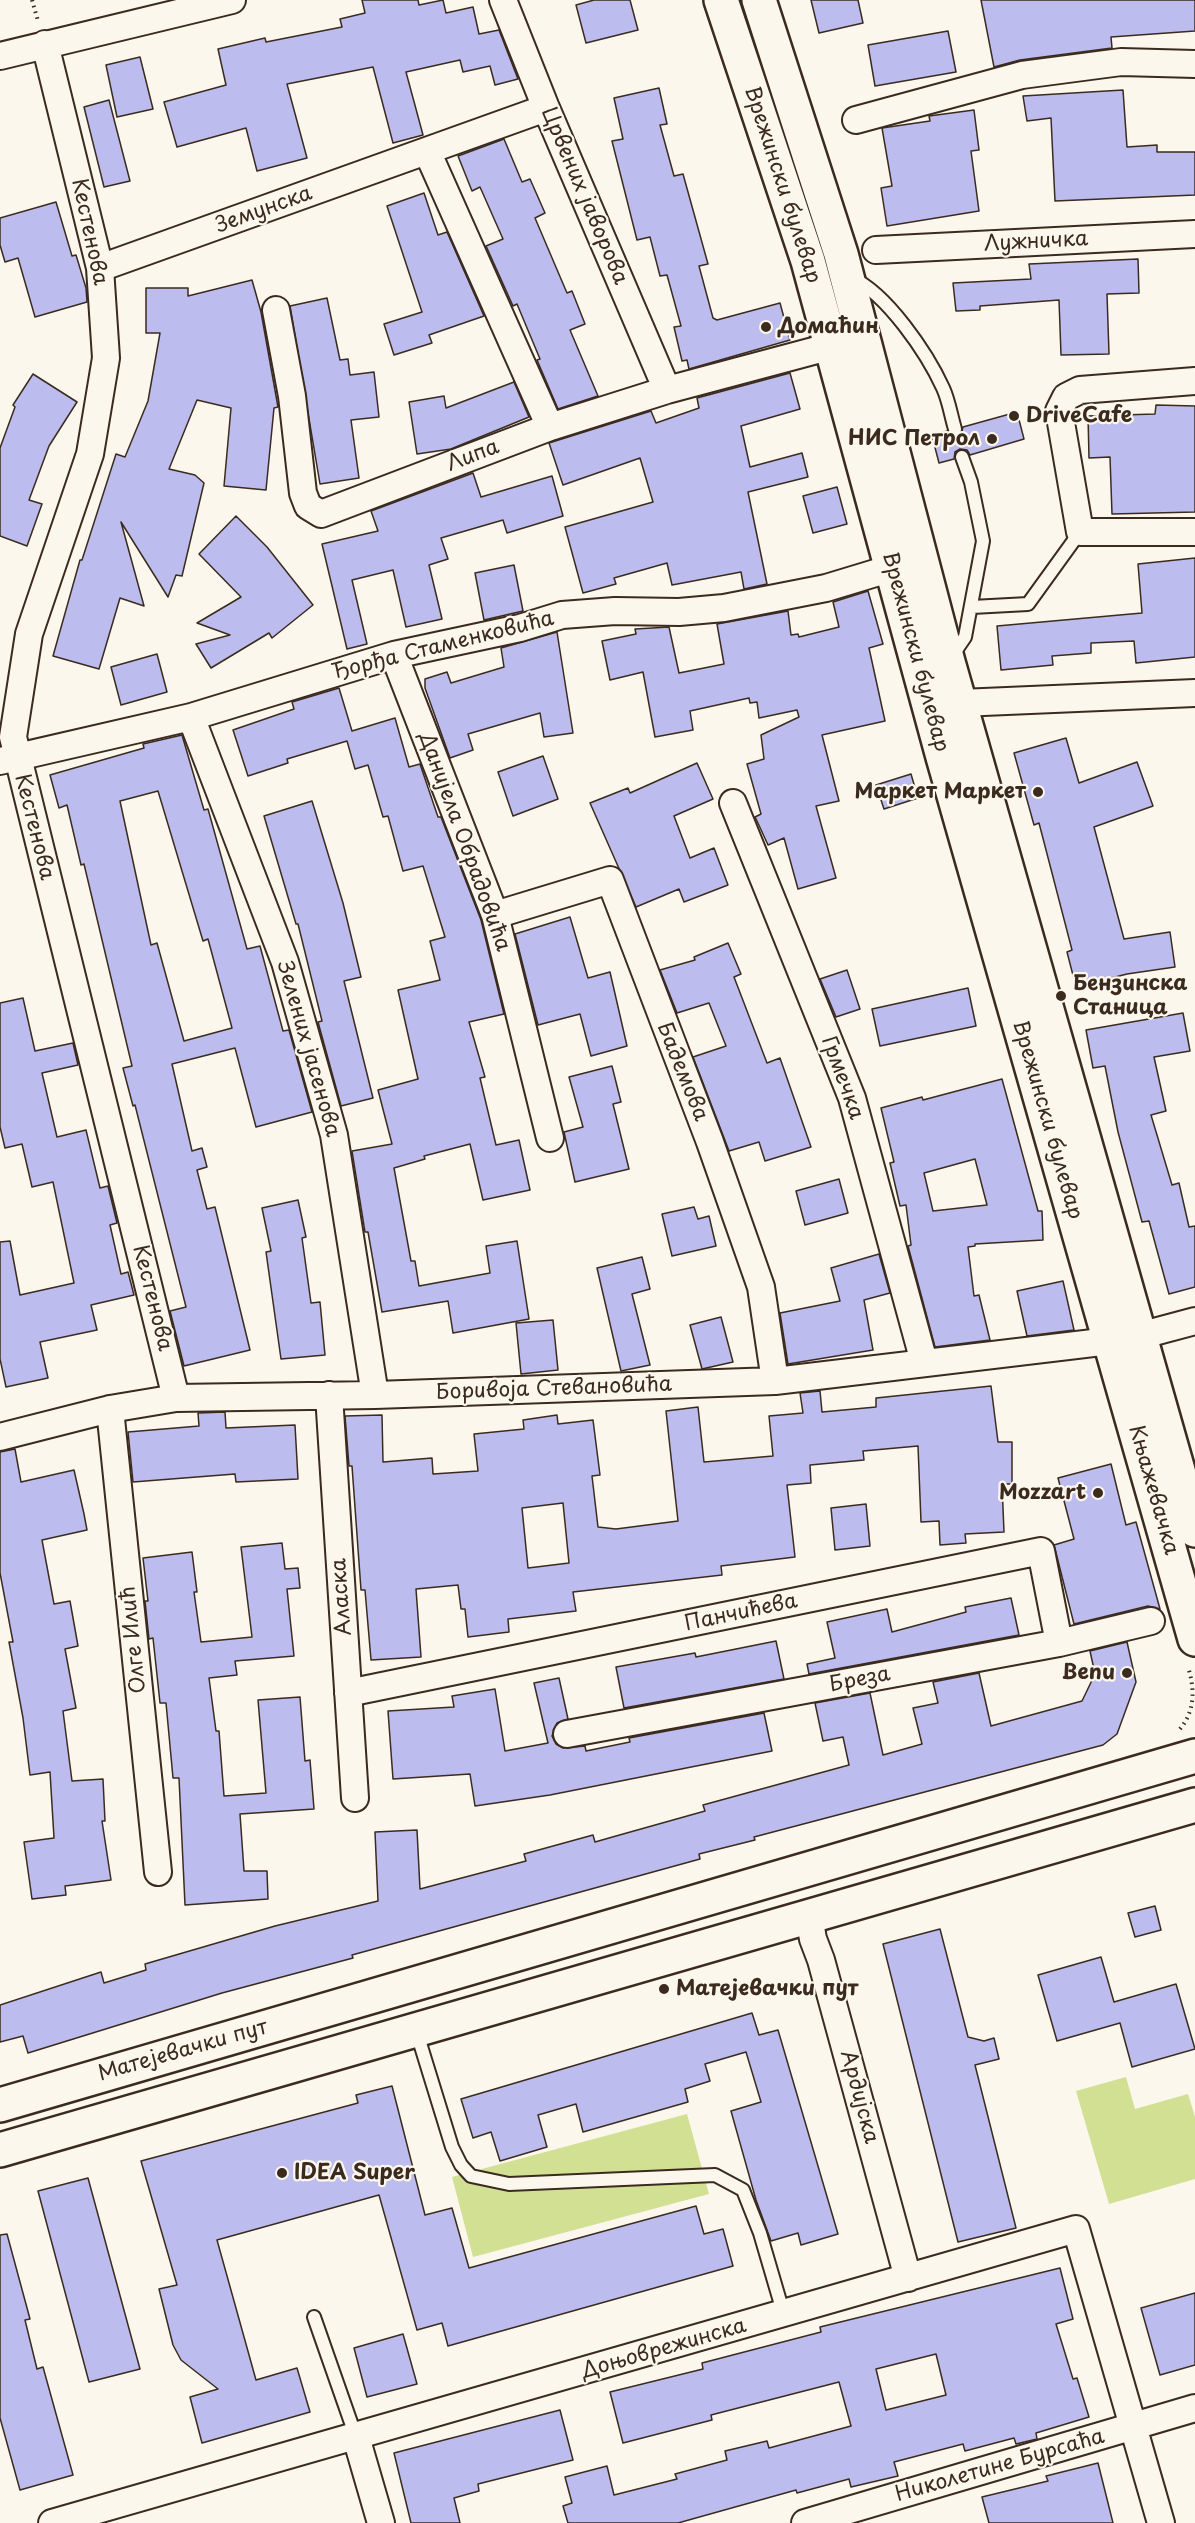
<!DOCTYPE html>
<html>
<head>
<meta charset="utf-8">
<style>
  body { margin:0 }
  canvas { display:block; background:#fbf7ec }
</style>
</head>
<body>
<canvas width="1195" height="2523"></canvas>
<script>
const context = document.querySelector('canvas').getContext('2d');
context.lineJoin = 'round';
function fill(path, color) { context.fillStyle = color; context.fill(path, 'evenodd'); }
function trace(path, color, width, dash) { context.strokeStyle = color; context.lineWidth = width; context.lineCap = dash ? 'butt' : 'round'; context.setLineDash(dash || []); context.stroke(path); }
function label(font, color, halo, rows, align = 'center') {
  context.font = font + ' "Playpen Sans",sans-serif'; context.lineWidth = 4.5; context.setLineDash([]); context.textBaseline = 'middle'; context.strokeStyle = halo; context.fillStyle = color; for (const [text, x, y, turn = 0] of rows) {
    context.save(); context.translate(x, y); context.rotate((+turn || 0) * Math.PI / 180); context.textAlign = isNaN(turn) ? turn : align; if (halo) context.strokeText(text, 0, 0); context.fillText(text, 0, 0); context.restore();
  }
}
const green = new Path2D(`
  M1126,2077L1135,2109L1188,2094L1195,2117V2179L1109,2204L1076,2091Z
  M687,2114L709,2194L473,2257L452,2177Z`);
const building = new Path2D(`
  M362,0H418L419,5L443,0L446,13L473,7L479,34L499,30L518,79L495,85L490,66L463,72L460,60L406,72L423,135L393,143L373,67L287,84L307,158L257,171L246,128L177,147L164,102L226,85L218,49L265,38L266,42L342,27L340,19L365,13Z
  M594,0H630L638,30L586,43L576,5Z
  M811,0H858L863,23L819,33Z
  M981,0H1195V31L1111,37L1112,48L1020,60L994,67Z
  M948,31L956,72L875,86L868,45Z
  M140,57L153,109L117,117L106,65Z
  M659,88L667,124L660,125L674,176L683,174L708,264L699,266L713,318L717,320L780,303L790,340L689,369L687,360L682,361L674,327L681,326L667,275L660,276L650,237L637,240L612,141L623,139L614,98Z
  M1123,90L1127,147L1157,145V152H1195V195L1055,201L1051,118L1027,121L1023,96Z
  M109,100L130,181L104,187L84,107Z
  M974,110L979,150L971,151L979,211L887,226L881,188L892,186L882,128L930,121L929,116Z
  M504,139L522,182L530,179L545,213L535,218L567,293L572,291L585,324L570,330L598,396L558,409L537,360L540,359L517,304L513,306L486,246L503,239L480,187L472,191L458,156Z
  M424,193L438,235L447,232L484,316L429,335L432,343L394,355L384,324L422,312L387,206Z
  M56,202L72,256L76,255L86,288L87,302L35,317L18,258L5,262L0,245V218Z
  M1138,259L1139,293L1107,294L1109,354L1061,355L1059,300L980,306V310L956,311L953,283L1031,279L1029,264Z
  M252,280L261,312L278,407L274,408L266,490L224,486L231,408L197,400L169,469L195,475L204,483L182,576L176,575L168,597L121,522L144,606L120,598L99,669L53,656L80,560H82L116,454L125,457L148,401L160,333H146V288H188V296Z
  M327,298L340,360L348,359L350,375L374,372L379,417L351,420L359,478L320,484L290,306Z
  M790,373L800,409L741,426L750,467L802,453L808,477L748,492L767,584L744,589L741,572L672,585L667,563L614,578L616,584L583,593L565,527L653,502L640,458L563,485L549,443L651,411L656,423L699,408L697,398Z
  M33,374L77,402L49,446L29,500L42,504L27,546L0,536V448L15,407L13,405Z
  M514,382L529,417L451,449L417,454L409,402L444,396L446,408Z
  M1156,405L1195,406V512L1112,514L1110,457L1089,458L1088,416L1155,414Z
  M1017,412L1024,439L970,455L967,450L960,449L955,452L954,459L939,463L932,436L947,431L957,437L961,434L963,427Z
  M473,473L481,497L552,476L563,516L507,533L503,520L441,538L448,559L429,565L442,619L406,627L393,570L352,580L367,644L347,649L322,544L378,531L371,511Z
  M837,487L847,524L813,533L803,496Z
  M236,516L267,547L313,605L272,638L269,633L211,668L196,644L230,635L197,623L241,597L199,554Z
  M1195,558V657L1136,663L1134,641L1091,643V653L1052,656L1053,665L1001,670L997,626L1142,613L1138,564Z
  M514,565L523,611L484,620L475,573Z
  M868,591L883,644L869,648L885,721L822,735L839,801L816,806L836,878L798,889L784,838L768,845L757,821L755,817L761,814L747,764L764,759L761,735L799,717L797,710L759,718L757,702L750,703L749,698L690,711L693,730L655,737L643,672L610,680L602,641L636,634L635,629L669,627L679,673L724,664L717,624L788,611L791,635L798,634L799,637L839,627L833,602Z
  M557,632L573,733L544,737L540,713L468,734L473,750L450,758L425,688V679L447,672L451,683L504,667L501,648Z
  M157,654L167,692L121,705L111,667Z
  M339,688L352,731L395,718L409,767L420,764L438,817H441L481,920L504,1014L469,1022L485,1077L480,1078L496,1145L519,1140L530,1190L483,1200L470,1144L424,1156L425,1159L394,1168L411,1261H415L419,1286L490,1273L486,1246L517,1241L529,1319L453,1333L448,1301L382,1312L368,1232H365L352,1151L392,1144L378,1090L418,1079L398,990L440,980L430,941L445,937L423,866L403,871L388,816L383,817L368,765L355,769L347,741L287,759L288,763L248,776L233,730L294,709L292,702Z
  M182,735L204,810L208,809L247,949L260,946L283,1031L289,1030L312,1112L256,1127L235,1048L172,1064L192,1151L202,1148L207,1167L197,1170L207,1209L215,1207L250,1350L184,1366L170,1311L186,1307L135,1105L133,1106L123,1068L132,1066L84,864L81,865L67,805L59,808L50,775L144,748L143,744ZM158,791L203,941L208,939L232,1028L184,1041L157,943L151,945L120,801Z
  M1066,738L1079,783L1137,762L1153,806L1094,827L1124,939L1170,932L1175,967L1127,974L1076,987L1067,952L1072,950L1039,823L1034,825L1014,753Z
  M543,756L558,799L513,816L498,772Z
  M697,763L713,799L674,816L690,858L714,848L728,885L684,902L679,889L636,907L590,803L628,788L630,793Z
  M911,774L918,798L884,809L876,785Z
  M312,801L343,903L361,977L344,981L373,1098L341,1106L318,1022L322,1021L298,924H296L264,816Z
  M570,917L588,978L610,972L627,1046L591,1056L580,1014L538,1025L515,934Z
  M728,943L741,974L734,977L767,1063L780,1058L811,1147L765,1161L759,1142L729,1151L693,1057L726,1046L709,1003L677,1013L660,970L695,960L694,957Z
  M847,970L860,1009L836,1017L820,979Z
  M968,988L976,1026L880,1046L872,1009Z
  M23,998L35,1051L73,1043L78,1065L42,1073L57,1137L86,1130L100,1188L108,1186L117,1223L110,1225L121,1274L128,1272L134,1295L91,1305L97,1330L40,1342L48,1378L6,1387L0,1359V1242L10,1241L20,1295L74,1283L53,1182L32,1187L22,1144L5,1148L0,1127V1003Z
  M1183,1013L1190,1051L1154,1057L1166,1111L1151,1115L1172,1185L1179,1183L1189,1227L1195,1226V1287L1169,1294L1149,1221L1142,1222L1118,1132L1105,1066L1093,1068L1086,1030Z
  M612,1066L621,1102L613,1104L629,1169L575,1182L564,1132L583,1127L569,1077Z
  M1002,1079L1038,1211H1042L1043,1240L975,1244V1246L968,1247L974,1296L979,1295L990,1340L935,1347L908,1246L911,1245L906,1205L900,1206L890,1163L894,1162L881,1108L922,1097L923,1100ZM975,1159L987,1205L933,1211L924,1173Z
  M839,1179L848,1213L805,1225L796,1191Z
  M298,1200L306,1237L302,1238L311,1303L320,1302L325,1355L281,1359L266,1252L271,1251L262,1208Z
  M694,1207L698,1219L709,1216L716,1246L672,1256L662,1214Z
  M879,1254L890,1293L864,1300L873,1350L788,1364L780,1313L840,1301L831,1268Z
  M642,1257L650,1289L632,1294L650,1365L621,1371L597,1268Z
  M1063,1281L1074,1330L1027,1336L1017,1291Z
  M721,1317L733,1362L702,1369L690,1325Z
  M553,1320L558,1370L521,1374L516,1323Z
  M991,1386L998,1442H1012V1484H1002L1004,1532L965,1534L966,1543L940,1545L939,1521L921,1522L918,1446L863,1451L864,1460L810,1465L811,1483L787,1485L795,1557L721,1566L722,1575L573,1592L576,1611L508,1619L509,1632L468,1637L465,1609H461L458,1585L416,1589L421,1657L371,1660L365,1590H361L352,1466H349L345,1416L382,1415L383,1462L432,1458L433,1474L478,1471L474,1434L524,1429L523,1420L557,1415L558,1424L593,1420L600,1475L592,1476L598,1527L616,1529L678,1521L666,1411L698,1407L704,1462L773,1456L769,1416L803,1413L800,1393L820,1391L822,1412L876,1407V1398ZM563,1503L569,1563L528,1568L522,1508Z
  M225,1412L226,1428L295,1425L298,1479L236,1482L235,1474L133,1482L128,1432L199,1426L198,1413Z
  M15,1449L21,1482L74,1470L84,1514L87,1530L42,1540L54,1604L70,1601L78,1646L65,1649L76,1708L63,1711L72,1781L103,1779L105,1821H102L111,1880L65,1886L66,1895L32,1899L24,1842L54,1838L50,1772L30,1775L23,1718L9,1642H13L0,1573V1452Z
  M1111,1464L1126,1525L1136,1522L1160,1609L1148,1606L1074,1624L1054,1545L1074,1539L1058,1478Z
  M866,1504L870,1546L835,1550L831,1508Z
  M282,1543L285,1569L298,1568L300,1588L287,1589L294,1656L235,1661L237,1675L209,1678L216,1731H219L224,1796L266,1793L258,1700L300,1697L305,1761L310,1760L314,1809L240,1814L244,1871H267L268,1899L185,1905L179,1778H173L166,1703H160L153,1638L149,1639L145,1601H148L143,1558L192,1552L197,1592H194L201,1642L252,1637L241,1547Z
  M1011,1598L1019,1635L809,1674L807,1664L835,1658L827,1622L887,1609L892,1632L966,1612L965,1607Z
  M776,1641L784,1679L624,1708L616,1667L695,1653L696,1657Z
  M1127,1642L1136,1682L1117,1734L1103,1745L754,1837L755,1840L699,1854L700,1859L352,1955L353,1958L222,1993L28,2053L23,2036L0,2042V2005L101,1972L104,1983L146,1970L145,1964L275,1926L378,1901L375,1832L417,1830L420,1889L526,1861L524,1854L593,1835L595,1842L616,1836L705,1811L703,1805L849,1765L843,1737L823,1741L815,1703L870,1693L883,1755L922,1744L913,1708L938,1703L933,1682L979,1673L991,1726L1082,1701L1095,1674L1090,1651Z
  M559,1678L568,1719L557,1723L552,1736L556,1744L563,1748L585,1746L586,1751L630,1742L629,1738L764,1713L772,1751L550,1795L475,1806L470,1774L393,1779L388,1711L454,1707L452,1696L495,1689L505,1751L548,1743L534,1683Z
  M1155,1906L1161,1930L1135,1937L1128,1913Z
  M940,1929L968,2037L984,2041L994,2038L999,2059L975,2065L1016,2228L958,2242L883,1944Z
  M1101,1957L1114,2002L1176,1984L1195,2049L1132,2067L1120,2023L1057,2041L1038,1975Z
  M752,2013L759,2035L778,2030L838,2234L801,2245L798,2233L771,2241L756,2200L731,2111L761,2102L746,2052L705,2064L710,2081L685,2089L688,2102L583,2132L576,2104L538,2115L547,2147L500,2161L491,2132L473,2138L461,2099Z
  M392,2086L425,2215L452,2208L469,2268L696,2206L704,2234L723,2229L733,2266L448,2346L442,2323L417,2330L379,2195L217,2240L256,2380L297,2368L310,2412L202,2443L190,2397L218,2389L181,2360L173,2345L159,2289L177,2285L141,2161L358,2103L356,2095Z
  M88,2178L140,2369L89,2382L38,2191Z
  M7,2234L30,2319L25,2320L37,2369L43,2367L73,2475L20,2490L0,2418V2235Z
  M1060,2268L1073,2319L1056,2324L1073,2379L1077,2378L1089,2417L1036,2433L1037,2439L1016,2444L1014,2438L965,2451L963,2444L894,2462L898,2476L851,2487L849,2479L797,2493L796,2490L678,2523H568L563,2506L572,2503L565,2477L607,2466L614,2495L677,2479L675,2474L727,2460L725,2451L767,2441L769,2448L851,2426L839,2382L711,2415L712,2420L623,2443L610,2392L703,2369L702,2363L821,2332L820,2327ZM936,2354L946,2395L886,2410L876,2369Z
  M1195,2293V2365L1160,2375L1141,2308Z
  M403,2334L417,2384L367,2397L354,2348Z
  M560,2410L573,2460L478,2484L479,2491L454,2498L460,2523H411L394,2453Z
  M1098,2463L1113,2523H989L982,2497L1048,2481L1046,2476Z`);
const path = new Path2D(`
  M32,0L38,21
  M1180,1729C1195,1711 1195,1689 1188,1667`);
const service = new Path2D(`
  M852,278C887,294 927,353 943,388C949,401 951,416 955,429
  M972,607L1028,604L1080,532
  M952,656L965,637L983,541L971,482L962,457
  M416,2030L452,2147L461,2165L471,2176L509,2184L715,2175L743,2190L760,2233L784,2315
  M314,2317L356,2437`);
const minor = new Path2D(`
  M503,0L546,108L667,390
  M45,44L100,268L106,358L90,454L29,634L13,737L176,1398
  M0,56L232,0
  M856,120L1022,75L1121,62L1195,64
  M427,151L550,427
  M876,250L1195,234
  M100,268L546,108
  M276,310L292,396L303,493L308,506L321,514L550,427L667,390L832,346
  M1195,381L1080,390L1066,397L1059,411L1080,532H1195
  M394,655L495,915L550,1138
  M960,703L1195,693
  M191,717L285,962L334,1135L375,1395
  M0,761L191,717L394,655L520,628L562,615L615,611L679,612L724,608L826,588L892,568
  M733,803L852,1098L924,1362
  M495,915L610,880L710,1142L761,1287L775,1381
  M1139,1336L1195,1321
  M329,1395L355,1798
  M110,1409L158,1872
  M0,1437L110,1409L176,1398L375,1395L775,1381L1110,1341
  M348,1693L1041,1551L1059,1643
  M567,1734L1059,1643L1151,1621
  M809,1916L813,1939L821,1960L908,2278
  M356,2437L381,2523
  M52,2523L1076,2229L1161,2523
  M805,2523L1195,2408`);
const secondary = new Path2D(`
  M721,0L808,261L943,757L1195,1639
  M759,0L841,254L948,662L1195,1530
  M0,2105L1195,1756
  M0,2150L1195,1805`);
const markers = [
  [766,327,6,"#3b2a1e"],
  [1014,416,6,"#3b2a1e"],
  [992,439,6,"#3b2a1e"],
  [1038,792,6,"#3b2a1e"],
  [1061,996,6,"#3b2a1e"],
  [1098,1493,6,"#3b2a1e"],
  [1127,1673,6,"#3b2a1e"],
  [664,1989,6,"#3b2a1e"],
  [282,2173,6,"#3b2a1e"]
];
const streetNames = [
  ["Врежински булевар",782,185,72],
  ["Црвених јаворова",584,196,67],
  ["Земунска",264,210,-20],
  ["Кестенова",89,232,78],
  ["Лужничка",1036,242,-3],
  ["Липа",473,456,-21],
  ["Ђорђа Стаменковића",443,646,-14],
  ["Врежински булевар",915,652,75],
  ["Кестенова",34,827,76],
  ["Данијела Обрадовића",464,842,70],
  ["Зелених јасенова",308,1049,74],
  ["Бадемова",682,1072,68],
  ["Грмечка",842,1078,70],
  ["Врежински булевар",1047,1120,74],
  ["Кестенова",152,1298,76],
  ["Боривоја Стевановића",554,1389,-2],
  ["Књажевачка",1153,1490,74],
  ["Аласка",342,1597,-94],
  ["Панчићева",741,1613,-12],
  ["Олге Илић",134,1640,-96],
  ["Бреза",860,1680,-11],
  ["Матејевачки пут",183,2051,-16],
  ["Ардијска",859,2097,75],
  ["Доњоврежинска",664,2349,-16],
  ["Николетине Бурсаћа",1000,2466,-16]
];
const poiNames = [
  ["Домаћин",778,327],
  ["DriveCafe",1026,416],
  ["НИС Петрол",980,439,"right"],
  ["Маркет Маркет",1026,792,"right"],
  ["Бензинска",1073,984],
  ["Станица",1073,1008],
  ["Mozzart",1086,1493,"right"],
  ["Benu",1115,1673,"right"],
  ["Матејевачки пут",676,1989],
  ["IDEA Super",294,2173]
];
fill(green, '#d1e093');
fill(building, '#bcbcee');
trace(building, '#3b2a1e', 1.5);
trace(service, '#3b2a1e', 16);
trace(minor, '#3b2a1e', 30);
trace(secondary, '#3b2a1e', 38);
trace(path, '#3b2a1e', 4, [1.5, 4.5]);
trace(service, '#fbf7ec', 12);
trace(minor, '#fbf7ec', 26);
trace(secondary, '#fbf7ec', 33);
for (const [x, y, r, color] of markers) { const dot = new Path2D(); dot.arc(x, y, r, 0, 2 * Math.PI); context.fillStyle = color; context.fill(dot); trace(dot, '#fbf7ec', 2); }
label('21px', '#3b2a1e', '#fbf7ec', streetNames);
label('bold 21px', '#3b2a1e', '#fbf7ec', poiNames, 'left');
</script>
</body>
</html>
